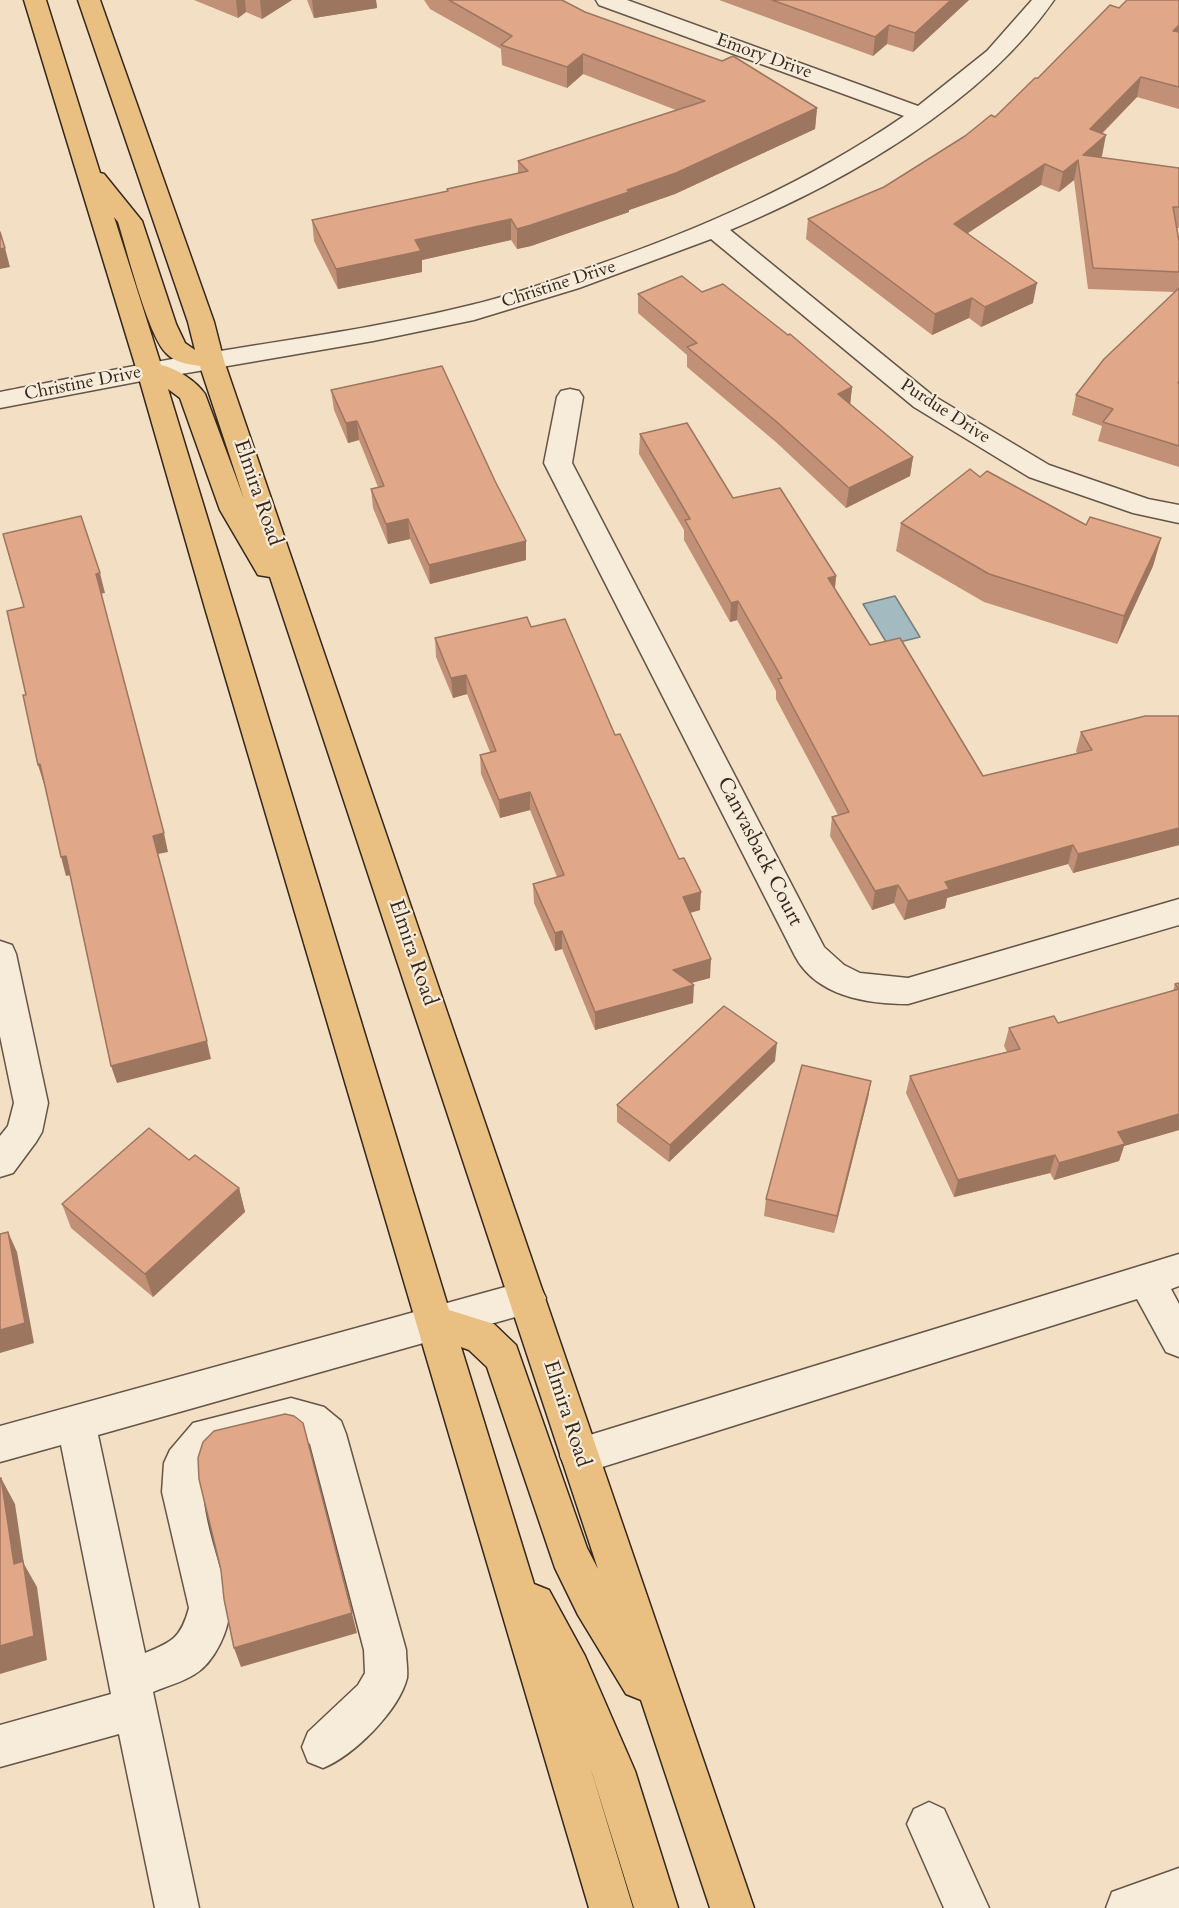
<!DOCTYPE html>
<html>
<head>
<meta charset="utf-8">
<style>
  body { margin:0 }
  canvas { display:block; background:#f3e0c4 }
</style>
</head>
<body>
<canvas width="1179" height="1908"></canvas>
<script>
const context = document.querySelector('canvas').getContext('2d');
context.lineJoin = 'round';
function fill(path, color) { context.fillStyle = color; context.fill(path, 'evenodd'); }
function trace(path, color, width, dash) { context.strokeStyle = color; context.lineWidth = width; context.lineCap = dash ? 'butt' : 'round'; context.setLineDash(dash || []); context.stroke(path); }
function label(font, color, halo, rows, align = 'center') {
  context.font = font + ' Cardo,serif'; context.lineWidth = 4.5; context.setLineDash([]); context.textBaseline = 'middle'; context.strokeStyle = halo; context.fillStyle = color; for (const [text, x, y, turn = 0] of rows) {
    context.save(); context.translate(x, y); context.rotate((+turn || 0) * Math.PI / 180); context.textAlign = isNaN(turn) ? turn : align; if (halo) context.strokeText(text, 0, 0); context.fillText(text, 0, 0); context.restore();
  }
}
const water = new Path2D(`
  M895,596L920,637L888,645L863,604Z`);
const minor = new Path2D(`
  M596,0H627L918,106L987,51L1032,0H1054C982,104 845,182 730,230L932,395L1049,465L1148,499L1179,505V523L1133,513L1029,477L914,407L711,239L579,288L474,320L373,341L152,379L0,408V392C67,379 135,365 202,354C292,339 383,327 471,305C513,295 554,280 594,266C703,228 808,182 904,116L599,5Z
  M570,389L579,391L583,397L572,463L824,947L844,965L860,973L908,978L1179,899V925L908,1004C867,1004 816,996 795,956L544,463L557,397L561,391Z
  M0,941L12,945L16,954L48,1103L42,1132L36,1142L13,1173L0,1177V1136L8,1126L14,1103L0,1036Z
  M1179,1254V1286L1171,1289L1179,1304V1357L1166,1352L1137,1299L580,1474L566,1469L560,1456L566,1443L580,1438Z
  M527,1281L540,1286L546,1298L540,1310L98,1435L145,1653C172,1642 181,1638 189,1608L162,1492L164,1463L170,1450L193,1423L291,1398L324,1407L341,1421L346,1434L406,1650C406,1659 408,1670 407,1678C399,1711 353,1756 323,1768L308,1762L302,1747L308,1732L358,1685L365,1673L364,1650L310,1444L300,1436L291,1434C275,1438 232,1444 220,1451C178,1473 227,1571 229,1607C231,1628 214,1663 195,1674C183,1682 167,1686 153,1692L199,1908H155L119,1734L0,1767V1725L111,1694L61,1445L0,1462V1426Z
  M929,1802L944,1809L989,1908H944L907,1824L914,1809Z
  M1179,1868V1908H1106L1112,1892Z`);
const major = new Path2D(`
  M24,0H46L100,173L104,174L142,221L176,324L185,343L195,350L188,322L78,0H100L214,322L224,361L754,1908H710L641,1700L626,1694L578,1615L555,1568L487,1367L469,1350L461,1347L534,1584L549,1590L585,1656L635,1771L678,1908H634L589,1763L633,1908H589L205,608L137,371ZM114,217L118,222C127,250 148,335 166,353C175,363 188,364 200,366L244,499L205,394C196,381 176,368 161,365ZM168,389L180,398L220,510L258,575L270,577L598,1569L587,1548L516,1345L494,1324L449,1310Z`);
const wall = new Path2D(`
  M194,0H292L262,19L246,12L238,18Z
  M307,0H376L377,8L314,18Z
  M424,0H562L585,12L817,108L815,129L675,194L629,210V212L531,246L517,249L511,240L422,260V272L338,289L314,241L312,220L447,192V189L518,174V161L676,110L583,74L567,88L502,65L501,49L430,9Z
  M719,0H969L913,52L887,44L873,56Z
  M1179,0V109L1137,97L1102,134V156L1099,158L1179,168V228H1177L1179,241V467L1098,441L1102,426L1072,415L1076,395L1175,292L1088,289L1074,180L1059,192L1041,185L968,233L1033,303L981,327L969,318L932,335L806,239L808,219L884,187L995,117L1119,8Z
  M702,292L852,387L850,404L913,457L910,476L846,508L777,443L687,367V355L638,313V294Z
  M331,390L526,560L430,584L410,539L388,544L373,508L371,489L378,487L359,440L348,443L334,410Z
  M640,434L733,498L836,576L835,589L870,645L983,776L1077,753L1076,751L1081,732L1179,716V845L1073,873L1068,864L947,898L945,908L904,920L894,903L872,910L830,836L832,817L838,815L776,699V691L737,620L730,622L684,540V530L639,454Z
  M980,477L1086,525L1161,538L1153,566L1117,644L984,602L896,551L901,523Z
  M531,627L615,735L700,910L690,913L710,978L691,983L693,1003L595,1030L562,949L555,951L534,903L533,884L557,877L530,810L500,818L481,774L480,755L490,752L467,694L453,698L436,657L435,638Z
  M1179,983V1130L1124,1146L1119,1161L1054,1180L1050,1173L954,1197L906,1093L910,1076L1007,1052L1004,1046L1009,1028L1058,1023L1173,991L1175,984Z
  M775,1061L669,1162L617,1122V1105Z
  M871,1081L868,1098L834,1233L764,1216L766,1199Z
  M189,1160L239,1188L245,1212L153,1297L71,1228L62,1204Z`);
const shadedWall = new Path2D(`
  M236,0H245L246,12L238,18Z
  M260,0H292L262,19Z
  M312,0H376L377,8L314,18Z
  M951,0H969L913,52L915,33Z
  M889,25L887,44L873,56L875,37Z
  M1179,25V40L1173,31Z
  M583,54V74L567,88V67Z
  M1141,77L1137,97L1086,149L1090,129Z
  M817,108L815,129L675,194L629,210V212L531,246L517,249V229L627,190Z
  M1106,135L1102,156L1080,175L1083,155Z
  M1078,160L1074,180L1059,192L1063,172Z
  M1045,164L1041,185L951,244L954,224Z
  M511,219V240L422,260V272L338,289L336,269L415,240Z
  M5,248L10,267L0,269V249Z
  M1037,283L1033,303L981,327L985,307Z
  M972,298L969,318L932,335L935,314Z
  M852,387L850,406L838,394Z
  M357,421L359,440L348,443L346,423Z
  M913,457L910,476L846,508L849,488Z
  M408,519L410,539L388,544L386,524Z
  M1161,538L1153,566L1117,644L1124,616Z
  M526,541V560L430,584L429,565Z
  M100,573L105,593L100,594L96,574Z
  M836,576L834,596L828,578Z
  M738,601L737,620L730,622L731,603Z
  M466,675L467,694L453,698L451,678Z
  M40,764L46,783L44,784L38,765Z
  M530,792V810L500,818L499,800Z
  M1179,828V845L1073,873L1078,854Z
  M164,833L168,852L158,854L153,836Z
  M1073,845L1068,864L947,898L945,908L904,920L908,901L945,882Z
  M66,856L71,875L66,876L61,857Z
  M898,885L894,903L872,910L875,891Z
  M701,892L700,910L682,915L683,897Z
  M562,931V949L555,951V933Z
  M711,959L710,978L672,988L673,970Z
  M694,985L693,1003L595,1030V1012Z
  M207,1041L211,1059L117,1083L111,1066Z
  M777,1043L775,1061L669,1162L670,1145Z
  M871,1081L868,1098L834,1233L837,1216Z
  M1179,1114V1130L1124,1146L1119,1161L1054,1180L1059,1163L1118,1132Z
  M1055,1155L1050,1173L954,1197L958,1180Z
  M239,1188L245,1212L153,1297L145,1274Z
  M8,1232L17,1252L34,1343L0,1353V1330Z
  M1,1478L15,1504L24,1564L37,1587L47,1660L0,1674V1646L14,1564Z
  M352,1613L357,1633L241,1667L234,1648Z`);
const building = new Path2D(`
  M449,0H562L585,12L722,61L733,56L817,108L676,173L627,190L629,192L531,225L517,229L511,219L415,240L421,251L336,269L312,220L448,191L447,189L528,171L518,161L705,101L583,54L567,67L501,45L512,36Z
  M772,0H951L915,33L889,25L875,37Z
  M1127,0H1179V25L1173,31L1179,32V87L1141,77L1090,129L1106,135L1083,155L1179,168V207H1173L1179,241V272L1093,268L1078,160L1063,172L1045,164L954,224L1037,283L985,307L972,298L935,314L808,219L884,187L965,136L991,115L995,117L1035,78H1038L1110,5L1119,8Z
  M0,232L5,248L0,249Z
  M682,276L702,292L723,284L788,335L790,334L852,387L838,394L913,457L849,488L778,423L687,347L697,343L638,294Z
  M1179,288V381L1178,383H1179V446L1103,422L1113,409L1076,395L1104,359Z
  M442,366L495,481L526,541L429,565L408,519L386,524L371,489L384,486L357,421L346,423L331,390Z
  M687,423L733,498L780,488L836,576L828,578L870,645L900,638L983,776L1092,750L1081,732L1145,716H1179V828L1078,854L1073,845L945,882L949,889L908,901L898,885L875,891L832,817L849,812L778,679L782,678L738,601L731,603L685,520L690,519L640,434Z
  M970,469L980,477L987,471L1086,525L1090,517L1161,538L1124,616L989,574L901,523Z
  M81,516L100,573L96,574L164,833L153,836L207,1041L111,1066L66,856L61,857L40,764L38,765L23,695H26L7,611L24,607L3,534Z
  M527,617L531,627L565,619L615,735L620,734L679,859L684,858L701,892L683,897L711,959L673,970L694,985L595,1012L562,931L555,933L533,884L564,875L530,792L499,800L480,755L496,751L466,675L451,678L435,638Z
  M1179,983V1114L1118,1132L1125,1144L1059,1163L1055,1155L958,1180L910,1076L1020,1049L1009,1028L1054,1016L1058,1023L1179,989L1175,984Z
  M724,1006L777,1043L670,1145L617,1105Z
  M802,1065L871,1081L837,1216L766,1199Z
  M149,1128L189,1160L195,1155L239,1188L145,1274L62,1204Z
  M8,1232L25,1323L0,1330V1234Z
  M285,1414L294,1416L303,1423L352,1613L234,1648L224,1599L221,1570L199,1479L198,1458L203,1442L214,1431Z
  M0,1478H1L14,1564L23,1561L34,1636L0,1646Z`);
const farStreetnames = [
  ["Emory Drive",764,57,20],
  ["Christine Drive",559,285,-18],
  ["Christine Drive",83,384,-11],
  ["Purdue Drive",945,412,33]
];
const streetNames = [
  ["Elmira Road",257,493,71],
  ["Canvasback Court",759,852,63],
  ["Elmira Road",412,953,71],
  ["Elmira Road",566,1414,72]
];
fill(water, '#a2bac0');
trace(water, '#767f7f', 1.5);
trace(minor, '#645547', 3);
trace(major, '#34271d', 3);
fill(minor, '#f7ebd9');
fill(major, '#eac082');
fill(wall, '#c19076');
fill(shadedWall, '#9d7660');
fill(building, '#e0a889');
trace(building, '#9d7660', 1.5);
label('18px', '#34271d', '#f7ebd9', farStreetnames);
label('21px', '#34271d', '#f7ebd9', streetNames);
</script>
</body>
</html>
